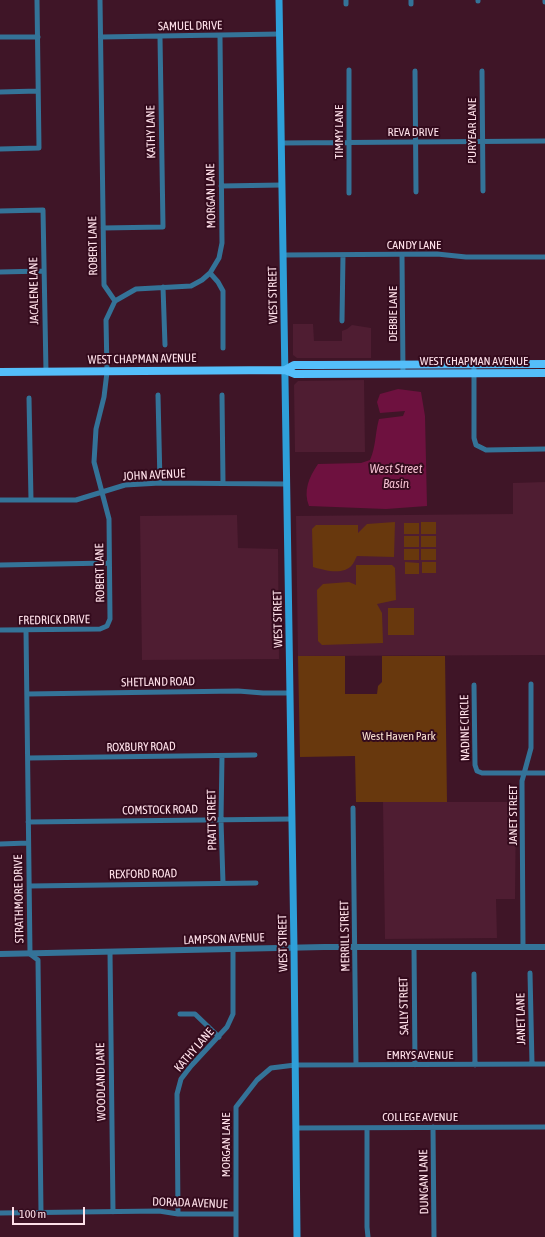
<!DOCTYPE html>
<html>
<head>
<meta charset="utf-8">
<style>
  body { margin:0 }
  #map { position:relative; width:545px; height:1237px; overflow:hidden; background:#3f1527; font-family:"Asap Condensed",sans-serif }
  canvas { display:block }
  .scale { position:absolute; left:12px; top:1207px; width:73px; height:18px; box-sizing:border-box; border:2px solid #ffe1ea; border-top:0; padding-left:5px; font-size:12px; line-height:14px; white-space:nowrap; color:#ffe1ea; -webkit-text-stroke:3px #340b1d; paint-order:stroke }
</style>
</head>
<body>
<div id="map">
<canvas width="545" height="1237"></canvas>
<div class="scale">100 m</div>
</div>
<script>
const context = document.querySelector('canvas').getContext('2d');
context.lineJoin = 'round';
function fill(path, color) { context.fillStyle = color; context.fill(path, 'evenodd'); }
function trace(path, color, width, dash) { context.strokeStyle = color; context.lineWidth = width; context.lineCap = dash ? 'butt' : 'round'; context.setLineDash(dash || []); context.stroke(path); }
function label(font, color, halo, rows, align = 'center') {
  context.font = font + ' "Asap Condensed",sans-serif'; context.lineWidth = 4; context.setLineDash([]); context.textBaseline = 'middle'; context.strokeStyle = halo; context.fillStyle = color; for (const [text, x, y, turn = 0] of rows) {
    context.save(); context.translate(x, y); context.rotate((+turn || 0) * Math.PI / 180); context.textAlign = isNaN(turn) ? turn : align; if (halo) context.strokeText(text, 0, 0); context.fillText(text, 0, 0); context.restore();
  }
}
const built = new Path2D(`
  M293,324H313L314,341H342V331L347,329L352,325L371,328V358H297L293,355Z
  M364,380L365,452H295L294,385L298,381Z
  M545,482V655L298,656L296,516L513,514V483Z
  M237,515L238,548L278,549L279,659L142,660L140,516Z
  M383,802H516L515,899H496L497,938L385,939Z`);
const green = new Path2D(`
  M395,522L394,557L357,556C355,559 354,563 352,565C343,576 324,570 313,567L312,529L316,525H358V533L367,524Z
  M421,522H436V534H421Z
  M404,523H419V534H404Z
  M404,536H419V547H404Z
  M421,536H436V547H421Z
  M404,549H419V560H404Z
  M421,549H436V560H421Z
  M405,562L419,563V574H405Z
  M422,562H436V573H422Z
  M356,565H392L395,568L396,600L377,604L382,613L383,643L322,645L318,641L317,590L323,584L349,582L356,585Z
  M388,608H414V635H388Z
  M298,656H345V694H377L378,686L382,682V656H445L447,802H356L355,756L300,757Z`);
const water = new Path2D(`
  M398,389L421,392L425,416L427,506L386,509L309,506C303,491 309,477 318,464L361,463L370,460C376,447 375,433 379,419L403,416L405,411L380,413L377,402L380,394Z`);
const minor = new Path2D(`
  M346,0V4
  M411,0V4
  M478,0V1
  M545,0V2
  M220,36L222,243L219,258L210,273L218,282L223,291V348
  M0,37H38
  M101,37L280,34
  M349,70V193
  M415,71L416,192
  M482,71L483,191
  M0,92L38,91
  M281,143L545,141
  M0,149L39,148L37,0
  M221,186L282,185
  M0,211L43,210L46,372
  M103,228L163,227L160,37
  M283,255L437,254L466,257H545
  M402,255L403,374
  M0,272L44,271
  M163,287L165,345
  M115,301L136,289L191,286L202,280L210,273
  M342,321L343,255
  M474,364V438L476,445L486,450L545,449
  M158,395L160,483
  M222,395L223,483
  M29,398L31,500
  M0,500H76L125,485L160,483L287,484
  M0,565L109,563
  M0,630L100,629L107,626L110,619L109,519L94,462L96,429L104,397L107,372L106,320L115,301L104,285L100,0
  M26,630L30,954L38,960L41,1213
  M474,685L475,765L477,771L482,773H545
  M27,694L238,691L263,693H290
  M222,756L221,820L223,883
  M28,758L255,755
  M353,808L356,1065
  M28,822L292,819
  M0,844L28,843
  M30,886L256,883
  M414,947L415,1065
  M523,947L522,781L531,748V684
  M110,952L113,1212
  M530,973L532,1064
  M474,974L475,1065
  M180,1014H195L219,1037
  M433,1127L434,1237
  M296,1128L545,1127
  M367,1128V1227L368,1237
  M0,1213L159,1211L178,1214H236
  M178,1214L177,1094L181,1079L191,1066L227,1027L233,1014V950
  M236,1237V1107L257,1080L271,1068L295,1065L545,1064`);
const tertiary = new Path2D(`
  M0,954L324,947H545`);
const secondary = new Path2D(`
  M279,0L294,948L297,1237`);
const primary = new Path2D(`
  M285,370L295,374L545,373
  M0,372L285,370L294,365H316L545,364`);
const streetNames = [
  ["SAMUEL DRIVE",190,26,-1],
  ["PURYEAR LANE",472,131,-90],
  ["KATHY LANE",151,132,-91],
  ["TIMMY LANE",339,132,-90],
  ["REVA DRIVE",413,132],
  ["MORGAN LANE",211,196,-91],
  ["CANDY LANE",414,245],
  ["ROBERT LANE",93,246,-91],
  ["JACALENE LANE",34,291,-91],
  ["WEST STREET",273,295,-91],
  ["DEBBIE LANE",393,314,-90],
  ["WEST CHAPMAN AVENUE",142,359,-1],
  ["WEST CHAPMAN AVENUE",474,361],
  ["JOHN AVENUE",154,475,-3],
  ["ROBERT LANE",100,573,-91],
  ["WEST STREET",278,619,-91],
  ["FREDRICK DRIVE",54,620,-1],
  ["SHETLAND ROAD",158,682,-1],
  ["NADINE CIRCLE",465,728,-91],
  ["ROXBURY ROAD",141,747,-1],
  ["COMSTOCK ROAD",160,810,-1],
  ["JANET STREET",513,815,-90],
  ["PRATT STREET",212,820,-91],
  ["REXFORD ROAD",143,874,-1],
  ["STRATHMORE DRIVE",19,899,-91],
  ["MERRILL STREET",345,936,-91],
  ["LAMPSON AVENUE",224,939,-2],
  ["WEST STREET",283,943,-91],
  ["SALLY STREET",404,1006,-91],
  ["JANET LANE",521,1019,-91],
  ["KATHY LANE",194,1050,-49],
  ["EMRYS AVENUE",420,1055],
  ["WOODLAND LANE",101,1082,-91],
  ["COLLEGE AVENUE",420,1117],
  ["MORGAN LANE",226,1145,-90],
  ["DUNGAN LANE",424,1182,-91],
  ["DORADA AVENUE",190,1203,2]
];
const parkNames = [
  ["West Haven Park",399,736]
];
const waterNames = [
  ["West Street",396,469],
  ["Basin",396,484]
];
fill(built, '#4f1d32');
fill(green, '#68380d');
fill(water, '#6e113f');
trace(minor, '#347398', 5);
trace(tertiary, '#347398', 6);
trace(secondary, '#2e9fd9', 7);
trace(primary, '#54befa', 8);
label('12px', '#ffe1ea', '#340b1d', streetNames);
label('12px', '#f6dfd0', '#340b1d', parkNames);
label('italic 13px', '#f1bdce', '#340b1d', waterNames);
</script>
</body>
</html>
